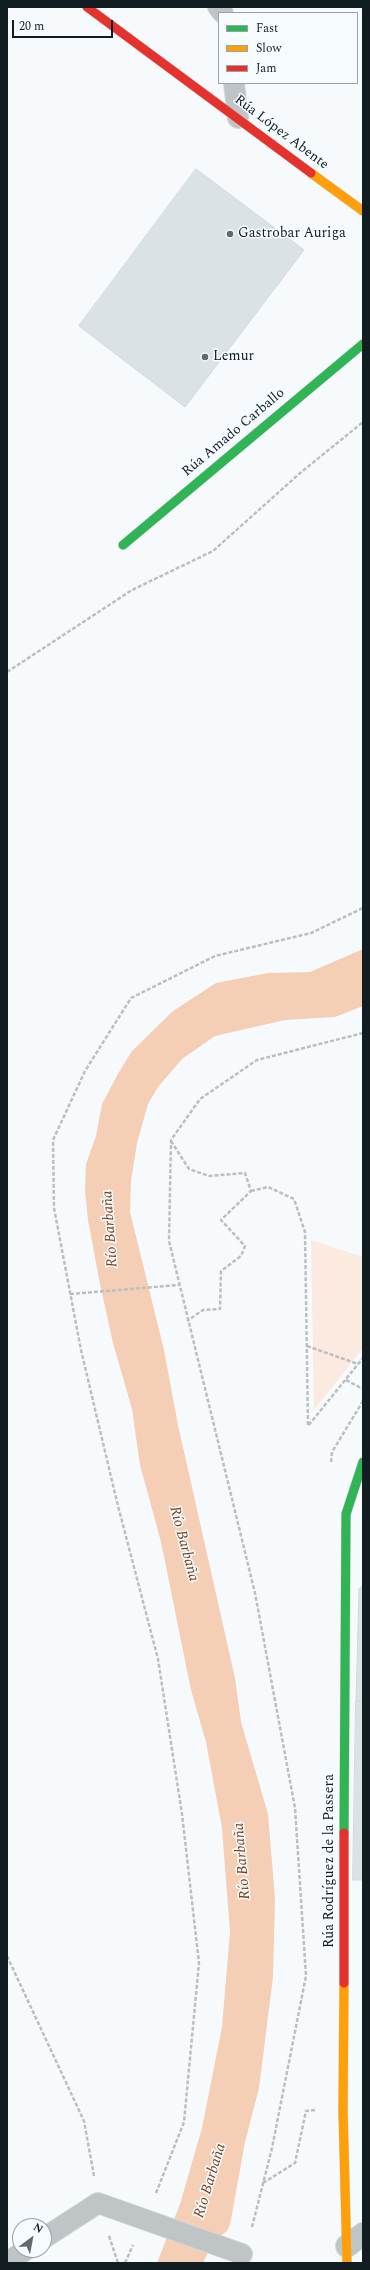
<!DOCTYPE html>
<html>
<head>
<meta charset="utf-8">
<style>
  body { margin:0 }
  #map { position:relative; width:370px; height:2270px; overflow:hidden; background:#f7fafc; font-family:Spectral,serif }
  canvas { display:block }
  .frame { position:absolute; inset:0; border:8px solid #121d22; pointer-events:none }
  .legend { position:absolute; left:218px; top:12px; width:140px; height:72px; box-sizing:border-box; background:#f5fbfe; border:1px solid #9aa2a6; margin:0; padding:5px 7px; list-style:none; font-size:12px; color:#121d22 }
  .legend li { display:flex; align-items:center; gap:8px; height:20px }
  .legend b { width:20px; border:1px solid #9aa2a6 }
  .north { position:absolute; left:12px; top:2218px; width:40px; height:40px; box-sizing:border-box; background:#f5fbfe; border:1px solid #9aa2a6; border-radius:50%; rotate:32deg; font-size:11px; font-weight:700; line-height:16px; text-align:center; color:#121d22 }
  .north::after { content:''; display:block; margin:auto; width:14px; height:18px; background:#626a6e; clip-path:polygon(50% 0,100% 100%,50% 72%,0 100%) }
  .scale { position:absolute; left:12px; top:20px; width:101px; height:18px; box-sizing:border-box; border:2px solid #121d22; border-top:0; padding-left:5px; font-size:12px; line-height:14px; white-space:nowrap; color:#121d22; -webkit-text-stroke:3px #f5fbfe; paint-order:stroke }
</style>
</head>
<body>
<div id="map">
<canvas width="370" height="2270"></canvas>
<div class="frame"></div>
<ul class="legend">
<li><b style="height:5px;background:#30b455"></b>Fast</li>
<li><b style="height:5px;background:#ff9f0a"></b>Slow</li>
<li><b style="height:5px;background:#e5322d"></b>Jam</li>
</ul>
<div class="north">N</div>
<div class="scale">20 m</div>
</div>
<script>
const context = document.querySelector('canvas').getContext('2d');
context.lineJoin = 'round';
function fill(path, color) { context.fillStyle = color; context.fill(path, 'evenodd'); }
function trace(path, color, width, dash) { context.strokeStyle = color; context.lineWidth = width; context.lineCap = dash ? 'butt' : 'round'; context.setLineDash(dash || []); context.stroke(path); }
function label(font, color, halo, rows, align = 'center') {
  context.font = font + ' Spectral,serif'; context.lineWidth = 3; context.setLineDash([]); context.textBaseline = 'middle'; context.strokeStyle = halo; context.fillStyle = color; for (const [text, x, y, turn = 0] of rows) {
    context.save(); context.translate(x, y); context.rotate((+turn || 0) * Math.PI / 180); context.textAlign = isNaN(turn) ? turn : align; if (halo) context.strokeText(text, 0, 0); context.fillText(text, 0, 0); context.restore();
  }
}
const green = new Path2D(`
  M311,1240L363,1257V1348L314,1410Z`);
const water = new Path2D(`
  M363,949V1006L335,1017L285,1020L215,1036L182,1059L158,1087L148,1104L137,1143L131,1181L130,1212L164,1350L178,1425L235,1678L241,1722L268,1814L275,1898L273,1977L259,2088L245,2142L230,2225L227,2231L213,2242L203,2263H157L180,2204L202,2128L222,2027L230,1932L222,1828L206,1742L191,1690L161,1542L140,1465L132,1409L113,1343L100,1284L88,1220L85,1191L86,1164L96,1136L102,1104L119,1072L132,1051L173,1011L216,983L268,973L310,972Z`);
const building = new Path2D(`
  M196,169L304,250L185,407L79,326Z
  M363,1585V1701H356L359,1589Z
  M356,1701H363V1880H353Z`);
const path = new Path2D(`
  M7,672L132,590L213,551L299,474L363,422
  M171,1141L189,1169L209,1176L245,1173L251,1191L221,1220L245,1246L241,1256L221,1271L220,1309L203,1310L187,1321
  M251,1191L268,1187L294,1199L305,1232L308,1426L363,1358
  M70,1294L179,1285
  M307,1346L358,1364
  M346,1380L363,1389
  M331,1462L332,1452L363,1401
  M7,1956L84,2121L94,2176
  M263,2183L295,2163L306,2111L315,2110
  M156,2193L184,2122L199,1963L182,1814L158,1659L117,1502L81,1350L54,1208L53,1140L85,1071L131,998L215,956L311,933L363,908
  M252,2227L272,2148L306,1976L295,1808L255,1593L169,1241L171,1140L200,1099L257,1060L363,1033
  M109,2236L118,2263
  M125,2263L133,2245`);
const lane = new Path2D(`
  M218,7L223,13
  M234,83L238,118
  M44,2238L98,2203L242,2254
  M7,2262L26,2250`);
const street = new Path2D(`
  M347,2246L363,2234`);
const fast = new Path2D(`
  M123,545L363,344
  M344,1833L346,1514L363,1462`);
const slow = new Path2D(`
  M311,173L363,211
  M344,1983L343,2110L347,2263`);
const jam = new Path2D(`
  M87,7L311,173
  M344,1983V1833`);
const markers = [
  [230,234,4,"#626a6e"],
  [205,357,4,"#626a6e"]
];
const streetNames = [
  ["Rúa López Abente",281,133,37],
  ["Rúa Amado Carballo",234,433,-40],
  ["Rúa Rodríguez de la Passera",330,1861,-90]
];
const poiNames = [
  ["Gastrobar Auriga",238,234],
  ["Lemur",213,357]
];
const waterNames = [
  ["Río Barbaña",111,1229,-94],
  ["Río Barbaña",183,1544,75],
  ["Río Barbaña",243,1861,-95],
  ["Río Barbaña",211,2181,-73]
];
fill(green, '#faeadf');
fill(water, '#f4ceb5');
fill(building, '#dbe2e6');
trace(building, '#d2d9dc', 1);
trace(lane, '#d3d7d8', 22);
trace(street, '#d3d7d8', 24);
trace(fast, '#d3d7d8', 10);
trace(slow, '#d3d7d8', 10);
trace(jam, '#d3d7d8', 10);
trace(path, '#bcbfc1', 2.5, [4, 2]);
trace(lane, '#bfc4c6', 20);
trace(street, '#bfc4c6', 22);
trace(fast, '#30b455', 9);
trace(slow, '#ff9f0a', 9);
trace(jam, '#e5322d', 9);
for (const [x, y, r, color] of markers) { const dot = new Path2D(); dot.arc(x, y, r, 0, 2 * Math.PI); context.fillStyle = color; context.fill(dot); trace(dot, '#f5fbfe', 1.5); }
label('14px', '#121d22', '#f5fbfe', streetNames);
label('14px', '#121d22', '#f5fbfe', poiNames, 'left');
label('italic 15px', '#744018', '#f5fbfe', waterNames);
</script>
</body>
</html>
